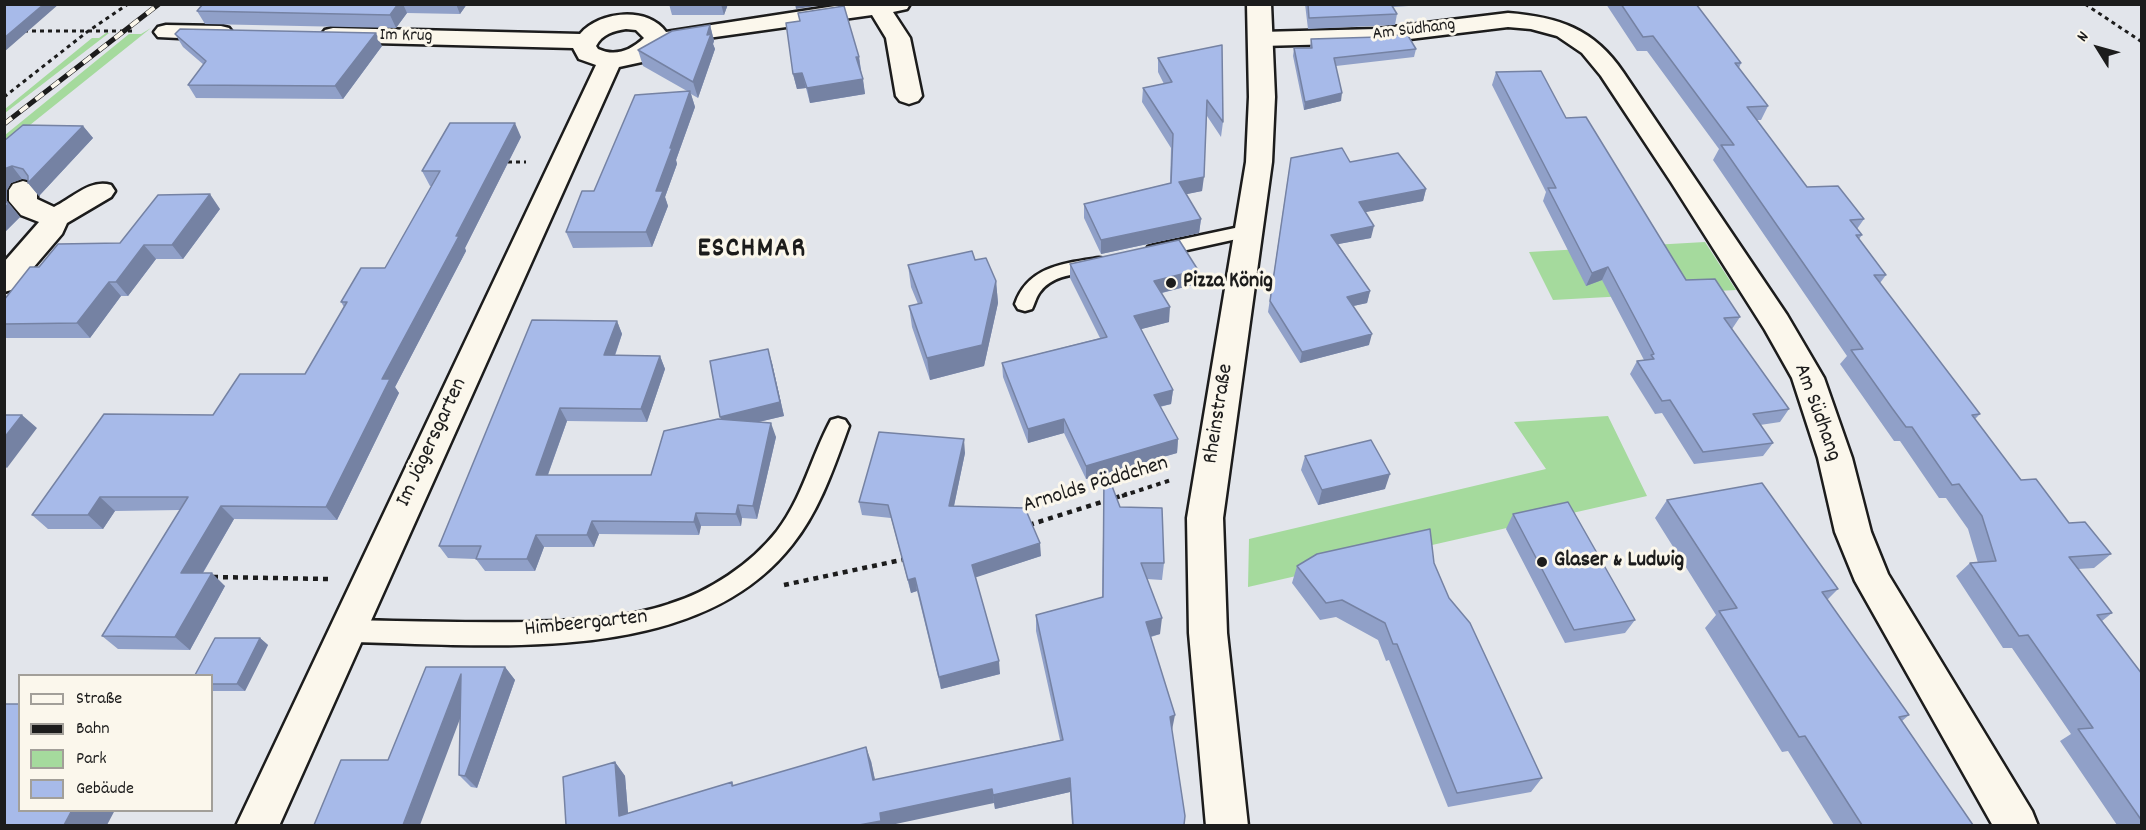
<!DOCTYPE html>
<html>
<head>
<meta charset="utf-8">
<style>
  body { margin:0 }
  #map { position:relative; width:2146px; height:830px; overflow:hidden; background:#e2e5eb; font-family:Dekko,sans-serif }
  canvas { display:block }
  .frame { position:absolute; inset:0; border:6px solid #1c1c1c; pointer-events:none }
  .legend { position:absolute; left:18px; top:674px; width:195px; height:138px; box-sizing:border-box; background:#fbf7ec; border:2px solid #a29f99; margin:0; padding:8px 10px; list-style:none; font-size:18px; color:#1c1c1c }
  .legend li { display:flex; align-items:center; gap:12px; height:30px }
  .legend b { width:30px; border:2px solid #a29f99 }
  .north { position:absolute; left:2068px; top:18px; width:60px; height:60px; -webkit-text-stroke:4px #fbf7ec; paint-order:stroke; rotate:307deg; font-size:16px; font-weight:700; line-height:24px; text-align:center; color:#1c1c1c }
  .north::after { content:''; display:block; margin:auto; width:21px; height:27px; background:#1c1c1c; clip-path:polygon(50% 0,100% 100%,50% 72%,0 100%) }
</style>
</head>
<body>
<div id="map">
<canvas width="2146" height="830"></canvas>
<div class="frame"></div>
<ul class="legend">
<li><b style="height:8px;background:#fbf7ec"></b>Straße</li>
<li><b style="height:8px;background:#1c1c1c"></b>Bahn</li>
<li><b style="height:16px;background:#a5da9d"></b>Park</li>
<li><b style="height:16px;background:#a7bae9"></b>Gebäude</li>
</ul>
<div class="north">N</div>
</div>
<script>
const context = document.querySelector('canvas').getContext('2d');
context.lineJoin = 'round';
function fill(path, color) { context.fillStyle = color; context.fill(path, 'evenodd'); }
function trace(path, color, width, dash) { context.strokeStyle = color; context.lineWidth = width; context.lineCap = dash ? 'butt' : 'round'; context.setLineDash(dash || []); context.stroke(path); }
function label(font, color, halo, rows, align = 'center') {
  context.font = font + ' Dekko,sans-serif'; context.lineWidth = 6; context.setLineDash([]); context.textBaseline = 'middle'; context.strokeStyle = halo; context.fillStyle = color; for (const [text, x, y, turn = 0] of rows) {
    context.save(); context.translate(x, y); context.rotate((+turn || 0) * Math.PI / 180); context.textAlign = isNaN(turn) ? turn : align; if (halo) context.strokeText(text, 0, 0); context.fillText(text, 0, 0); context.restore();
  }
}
const green = new Path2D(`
  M151,28L5,145V135L129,34H141Z
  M106,33H109L5,113V109L92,38H99Z
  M1705,242L1736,290L1553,300L1529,252Z
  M1608,416L1647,496L1248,587L1249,539L1546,469L1514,422Z`);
const pathFar2 = new Path2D(`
  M2085,4L2142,42
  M24,31H133
  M4,97L87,32L128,4
  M508,162H526`);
const pathFar1 = new Path2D(`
  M1122,496L1171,480`);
const path = new Path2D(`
  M1029,525L1127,494
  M213,577L329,579
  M784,585L906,559`);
const service = new Path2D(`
  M1249,225L1255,227L1258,231L1255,235L1155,257L1148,255L1146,251L1148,247L1155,245Z
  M1099,258L1106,259L1108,264L1106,269C1085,274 1054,272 1040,292C1036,297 1035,303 1032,309L1025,311L1018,309L1015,304C1028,266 1065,263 1099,258Z
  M838,418L845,420L849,426C834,467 820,510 792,545C695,669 487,644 347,642L338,639L335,631L338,623L347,620C408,621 469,623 529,622C576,620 624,619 669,604C709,592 751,564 777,531C803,497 811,457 831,420Z`);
const minor = new Path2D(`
  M848,4H910L907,9L893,12L910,38L922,96L918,101L909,104L900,101L896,96L886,38L872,15L665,44L642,62L619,67L279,826H236L596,65L579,59L573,48L333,42L325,40L321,35L325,30L333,28L580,34C599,11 648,6 666,32ZM626,29L636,30L644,38C630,51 615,57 598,49L596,46C602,34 614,31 626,29Z
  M1508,13C1559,17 1594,29 1623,72L1787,315L1824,378L1852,458L1871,532L1888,574L2032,811L2038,826H1993L1855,581L1835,532L1818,458L1792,378L1765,330L1671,182L1601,76L1582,53L1557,36L1531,29L1508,27L1377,43L1261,46L1253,44L1249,39L1253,34L1261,32L1377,29Z
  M166,25L221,26L229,28L233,33L229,38L221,40L158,37L154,32L158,27Z
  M23,181L33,184L37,190V199L54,207C73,198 89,179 111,185L115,191L111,197L67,223L62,234L15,289L4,292V262L39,222L21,215L9,201V190L13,184Z`);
const tertiary = new Path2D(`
  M1247,4H1271L1275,97L1272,162L1223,518L1227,633L1248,826H1206L1189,633L1187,518L1246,162L1249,97Z`);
const rail = new Path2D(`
  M4,124L159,4`);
const wall = new Path2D(`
  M203,4H467L460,14L407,13L396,28L205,24L197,11Z
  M669,4H728L724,15H672Z
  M1305,4H1441L1392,7L1397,14L1395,25L1308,29Z
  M1606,4H1696L1741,63L1739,68L1768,106L1761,120H1757L1807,187L1864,219L1857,229L1862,235L1859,239L1886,275L1880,283L1980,414L1975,419L2021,480L2069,523L2111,554L2094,568L2078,569L2112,613L2102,621L2142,674V825H2117L2060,741L2071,734L2012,648H2003L1956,576L1970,563H1978L1968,529L1946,498H1939L1900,441H1894L1840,364L1847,356L1713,160L1719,149L1647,51H1637Z
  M710,25L714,41L713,44L715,49L698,98L691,94L695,107L676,160L677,164L665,197L668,206L652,247L573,248L566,232L594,191L687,91L643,66L638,50Z
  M175,34L382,46L343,99L196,98L188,85L204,65L183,47Z
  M1311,39L1416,49L1414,57L1336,66L1341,101L1304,110L1293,56L1294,48H1310Z
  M1222,45L1223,122L1221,137L1207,116L1202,191L1186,194L1201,219L1199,233L1101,254L1084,218V204L1170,183L1171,148L1142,102L1143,88L1164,84L1158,72V58Z
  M859,57L865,94L810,103L806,88L797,89L793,74Z
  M1496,72L1566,118L1686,280L1740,317L1732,329L1789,409L1780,422L1760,425L1773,443L1763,456L1694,464L1662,413L1655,414L1630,374L1637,361L1644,360L1602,280L1586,286L1543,201L1546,192L1492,85Z
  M83,126L93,138L39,196L28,183V180L22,179L11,183L7,190V201L20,217L4,233V141Z
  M521,137L465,248L466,251L395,387L399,393L337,520L234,519L203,573L225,586L190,650L118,649L102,636L180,510L115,511L103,529H48L32,515L213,415L305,374L344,307L341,302L385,268L432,186H430L422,171Z
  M1350,162L1426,189L1423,201L1365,212L1371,238L1338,244L1370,291L1367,303L1353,306L1369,345L1300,363L1268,312L1289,170Z
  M220,209L183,259H156L128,296H121L90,338H4V300L39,267L120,243Z
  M975,260L996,281L998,303L984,366L930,380L912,327L909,306L918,304L911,287L908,265Z
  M1070,264L1196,284L1162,293L1169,322L1141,329L1173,390L1171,404L1160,407L1178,439L1177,453L1107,473L1120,507L1164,563L1162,580L1147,579L1160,634L1151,637L1172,730L1184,825H1072L1070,792L995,809L994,803L566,825L615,762L625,776L628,813L732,782L734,786L871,761L875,780L1060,740L1036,631V615L1102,598L1104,474L1086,479L1064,433L1028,443L1003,377L1002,363L1100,338L1070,278Z
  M617,321L622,334L615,356H660L665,369L647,422L567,421L548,475H651L721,419L772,363L784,416L758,422L776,437L757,519L742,518L741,526H701L699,535L599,534L594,547H544L535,571H485L476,559L448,558L439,546Z
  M965,453L954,506L1041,556L975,577L1000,674L941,689L917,591L911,593L891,518L862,515L859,502Z
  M1305,456L1385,489L1318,505L1301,470Z
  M1667,500L1838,589L1827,600L1909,715L1902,721L1973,825H1834L1788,751L1782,752L1705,628L1716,615L1655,518Z
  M1513,514L1635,620L1625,633L1565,643L1506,529Z
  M1434,563L1449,598L1542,778L1531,792L1448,807L1389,660L1386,661L1378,640L1336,617L1320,620L1292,583L1297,566Z
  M260,638L268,645L245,691H212V675Z
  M505,667L515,680L477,788L471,787L459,775L460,719Z`);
const shadedWall = new Path2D(`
  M44,4H59L4,52V38Z
  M398,4H403L407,13L396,28L390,15Z
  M456,4H467L460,14Z
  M721,4H728L724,15Z
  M795,4H829L796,9Z
  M710,25L714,41L713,44L715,49L698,98L693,82Z
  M376,33L382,46L343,99L335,86Z
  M856,57H859L861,72H859Z
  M802,73L806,88L797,89L793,74Z
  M863,79L865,94L810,103L807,88Z
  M690,91L695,107L676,160L677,164L665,197L668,206L652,247L646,232L656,191L670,148Z
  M1342,93L1341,101L1304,110L1305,102Z
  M515,123L521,137L465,248L466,251L395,387L399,393L337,520L326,507L382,379Z
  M83,126L93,138L39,196L28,183Z
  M12,166L22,179L11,183L7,190V201L20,217L4,233V169Z
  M1204,177L1202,191L1178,196L1179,182Z
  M1426,189L1423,201L1356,214L1359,202Z
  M210,194L220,209L183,259L172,245Z
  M1201,219L1199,233L1101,254V240Z
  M1374,226L1371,238L1328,246L1331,235Z
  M144,245L156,259L128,296L116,282Z
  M1608,267L1602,280L1586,286L1592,273Z
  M1198,270L1196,284L1153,295L1154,281Z
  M996,281L998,303L984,366L930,380L927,358Z
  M109,282L121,296L90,338L77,323Z
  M1370,291L1367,303L1344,308L1347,297Z
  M1170,307L1169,322L1134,331V316Z
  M617,321L622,334L610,369L604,355Z
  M1372,334L1369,345L1300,363L1302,352Z
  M768,349L772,363L784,416L725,430L720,417Z
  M660,356L665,369L647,422L641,409Z
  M1173,390L1171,404L1153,408L1154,395Z
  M560,408L567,421L543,488L536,475Z
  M22,415L37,428L7,468L4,466V438Z
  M1064,419V433L1028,443V429Z
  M771,423L776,437L757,519L753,506Z
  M964,439L965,453L951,520L949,506Z
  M1178,439L1177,453L1086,479V466Z
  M1390,474L1385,489L1318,505L1322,490Z
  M100,497L115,511L103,529L88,515Z
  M738,505L742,518L741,526L736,514Z
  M221,506L234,519L195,586L181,573Z
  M696,513L701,526L699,535L694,522Z
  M592,521L599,534L594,547L587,535Z
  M536,535L544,547L535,571L527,559Z
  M1040,543L1041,556L974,578L972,565Z
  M212,573L225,586L190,650L175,637Z
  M915,578L917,591L911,593L908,580Z
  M1162,618L1160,634L1145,638L1146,622Z
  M260,638L268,645L245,691L237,684Z
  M999,661L1000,674L941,689L939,677Z
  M505,667L515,680L477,788L465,776Z
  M461,674L472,687L420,825H403Z
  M1175,715L1172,730L1170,717Z
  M866,747L871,761L878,794L873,780Z
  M615,762L625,776L629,825L619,816Z
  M1070,778V792L995,809L993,795Z
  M992,789L994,803L891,825H859L880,813Z
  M72,810H115L107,825H64Z`);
const building = new Path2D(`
  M4,4H44L4,38Z
  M203,4H398L390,15L197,11Z
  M1308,4H1391L1397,14L1309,18Z
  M1621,4H1696L1741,63H1735L1768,106L1747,107L1807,187L1838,186L1864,219L1850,220L1862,235H1856L1886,275H1874L1980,414L1972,415L2021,480L2036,479L2069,523L2085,522L2111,554L2069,557L2112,613L2097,615L2142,674V821L2078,729L2093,728L2028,635L2019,636L1970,563L1996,561L1982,516L1959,484L1952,485L1912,427H1906L1892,408L1851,350L1863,349L1721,145H1734L1653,36L1643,37Z
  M844,6L859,57H856L863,79L807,88L802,73L793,74L786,23L800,21L798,13Z
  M710,25L707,35L711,34L693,82L638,50L672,31Z
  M180,29L376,33L335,86L188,85L206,61L175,34Z
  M1407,34L1416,49L1334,58L1342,93L1305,102L1294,48H1312L1311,39L1379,37Z
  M1222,45L1223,122L1207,100L1204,177L1179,182L1201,219L1101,240L1084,204L1171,183L1173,134L1143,88L1172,82L1158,58Z
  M1541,71L1566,118L1586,117L1686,280L1715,279L1740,317L1724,318L1789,409L1753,414L1773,443L1703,452L1670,400L1662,401L1637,361L1654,359L1651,355L1654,354L1608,267L1592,273L1548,188H1556L1496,72Z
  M690,91L670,148H672L656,191H663L646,232H566L582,191H594L635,95Z
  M450,123H515L456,236H459L382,379H390L326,507L221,506L181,573H212L175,637L102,636L188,497H100L88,515H32L104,414L213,415L240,374H305L347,302H341L361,268H385L440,171H422Z
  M23,125L83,126L28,183V176L23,169L12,166L4,169V141Z
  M1342,148L1350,162L1398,153L1426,189L1359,202L1374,226L1331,235L1370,291L1347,297L1372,334L1302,352L1270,301L1291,158Z
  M210,194L172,245H144L116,282H109L77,323L4,324V300L30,267H39L58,244L120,243L158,195Z
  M4,199L8,204L4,208Z
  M1179,240L1198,270L1154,281L1170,307L1134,316L1173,390L1154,395L1178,439L1086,466L1064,419L1028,429L1002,363L1107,337L1070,264Z
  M972,251L975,260L986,258L996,281L982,345L927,358L909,306L922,303L908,265Z
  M532,320L617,321L604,355L660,356L641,409L560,408L536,475H651L664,431L718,419L771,423L753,506L738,505L736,514L696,513L694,522L592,521L587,535H536L527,559H476L481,546H439Z
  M768,349L780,402L720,417L710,361Z
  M4,415H22L4,438Z
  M879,432L964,439L949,506L1025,508L1040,543L972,565L999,661L939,677L915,578L908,580L888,505L859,502Z
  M1371,440L1390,474L1322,490L1305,456Z
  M1107,473L1120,507L1162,508L1164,563H1141L1162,618L1146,622L1175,715L1170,717L1185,816L1184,825H1073L1070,778L993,795L992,789L880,813L881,821L859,825H566L563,777L615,762L619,816L732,782V786L866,747L873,780L1063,740L1036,615L1103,597L1104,474Z
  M1762,483L1838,589L1822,592L1909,715L1899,717L1973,825H1862L1805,736L1799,737L1719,611L1737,608L1667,500Z
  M1568,502L1635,620L1574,630L1513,514Z
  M1430,529L1434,563L1449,598L1470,623L1542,778L1457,793L1397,644H1393L1385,623L1342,600L1326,603L1297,566L1317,554Z
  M215,638H260L237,684H212V675H195Z
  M426,667H505L465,776L459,775L461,674L403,825H314L341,760H388Z
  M4,704H20V810H72L64,825H4Z`);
const markers = [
  [1171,283,6,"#1c1c1c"],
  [1542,562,6,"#1c1c1c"]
];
const farStreetnames = [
  ["Am Südhang",1414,31,-7],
  ["Im Krug",406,37,1]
];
const poiNames = [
  ["Pizza König",1183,283],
  ["Glaser & Ludwig",1554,562]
];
const streetNames = [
  ["Am Südhang",1816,413,70],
  ["Rheinstraße",1220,414,-81],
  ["Im Jägersgarten",433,443,-65],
  ["Arnolds Päddchen",1096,486,-17],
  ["Himbeergarten",586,625,-6]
];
const districtNames = [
  ["ESCHMAR",752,251]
];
fill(green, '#a5da9d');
trace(service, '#1c1c1c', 5);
trace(minor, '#1c1c1c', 5);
trace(tertiary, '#1c1c1c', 5);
trace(pathFar2, '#1c1c1c', 3, [4, 4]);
trace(pathFar1, '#1c1c1c', 4, [4.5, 4.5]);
trace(path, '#1c1c1c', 4.5, [5, 5]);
fill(service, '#fbf7ec');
fill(minor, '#fbf7ec');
fill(tertiary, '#fbf7ec');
trace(rail, '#1c1c1c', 5);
trace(rail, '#fbf7ec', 4, [10]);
fill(wall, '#90a0c8');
fill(shadedWall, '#7582a3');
fill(building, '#a7bae9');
trace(building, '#7582a3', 1.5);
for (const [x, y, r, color] of markers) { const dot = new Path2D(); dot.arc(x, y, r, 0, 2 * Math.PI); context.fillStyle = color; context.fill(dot); trace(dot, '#fbf7ec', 2); }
label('18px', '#1c1c1c', '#fbf7ec', farStreetnames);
label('bold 22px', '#1c1c1c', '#fbf7ec', poiNames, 'left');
label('22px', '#1c1c1c', '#fbf7ec', streetNames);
context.letterSpacing = '1.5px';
label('bold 28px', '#1c1c1c', '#fbf7ec', districtNames);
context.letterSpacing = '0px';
</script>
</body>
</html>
